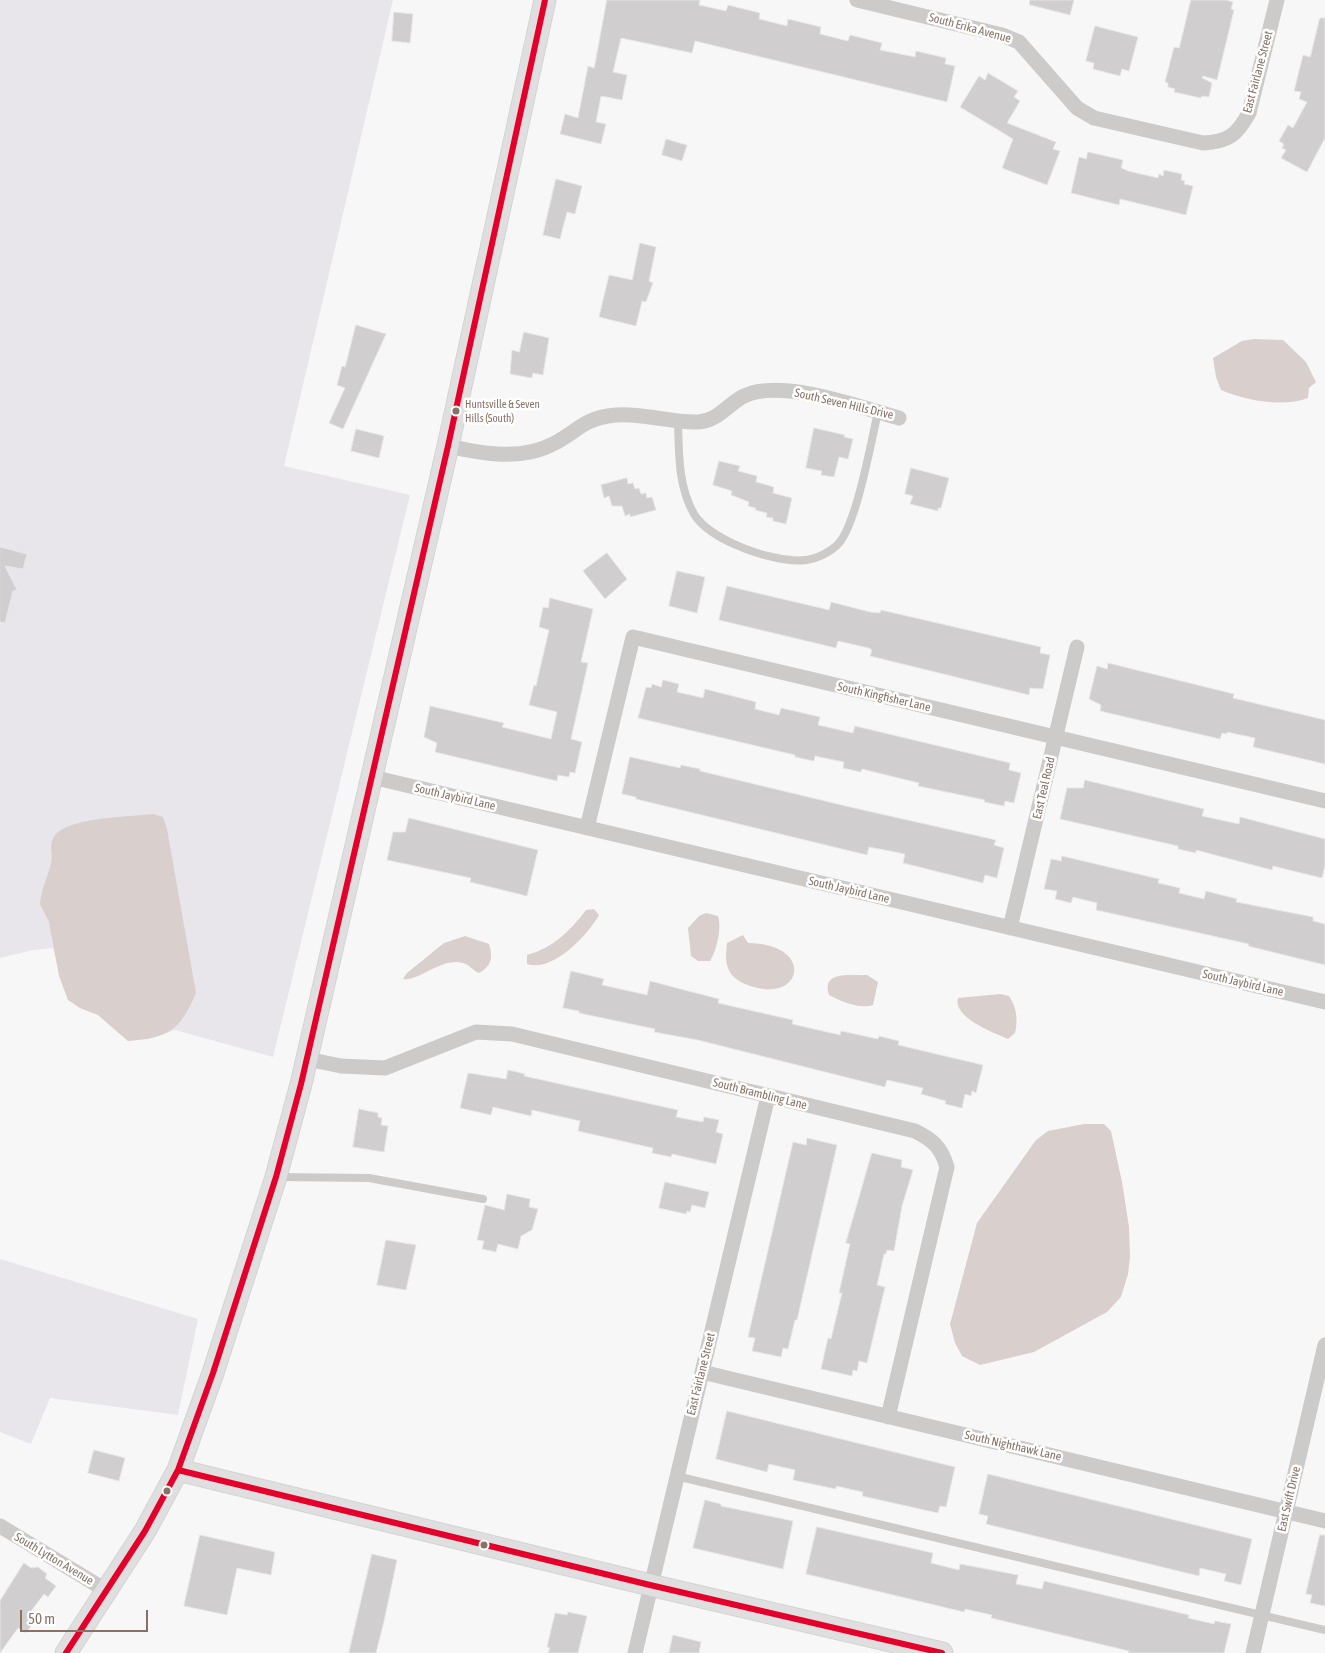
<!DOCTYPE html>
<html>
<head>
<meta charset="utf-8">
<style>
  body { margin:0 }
  #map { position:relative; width:1325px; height:1653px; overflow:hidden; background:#f7f7f8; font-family:"Asap Condensed",sans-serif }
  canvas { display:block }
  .scale { position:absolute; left:20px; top:1610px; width:128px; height:22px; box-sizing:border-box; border:2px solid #887266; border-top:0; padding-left:6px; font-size:15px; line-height:18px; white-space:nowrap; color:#887266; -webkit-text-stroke:4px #fff; paint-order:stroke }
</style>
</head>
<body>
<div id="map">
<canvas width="1325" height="1653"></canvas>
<div class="scale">50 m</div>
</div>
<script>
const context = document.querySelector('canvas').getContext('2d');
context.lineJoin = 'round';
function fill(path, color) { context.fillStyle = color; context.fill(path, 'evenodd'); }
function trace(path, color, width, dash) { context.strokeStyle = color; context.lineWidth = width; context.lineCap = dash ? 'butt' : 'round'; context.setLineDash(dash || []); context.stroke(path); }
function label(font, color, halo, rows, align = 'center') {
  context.font = font + ' "Asap Condensed",sans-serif'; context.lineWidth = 5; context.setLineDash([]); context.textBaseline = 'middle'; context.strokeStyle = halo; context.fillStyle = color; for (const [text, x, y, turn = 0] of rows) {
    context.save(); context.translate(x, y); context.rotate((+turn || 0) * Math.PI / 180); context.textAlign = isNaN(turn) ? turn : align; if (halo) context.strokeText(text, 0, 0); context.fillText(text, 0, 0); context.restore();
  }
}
const green = new Path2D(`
  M0,0H393L284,466L410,495L273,1057L175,1030L148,1039L128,1041L98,1015L80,1008L68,1000L53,948L33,950L0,958Z
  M0,1259L198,1319L178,1415L50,1398L31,1444L0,1432Z`);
const water = new Path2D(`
  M1254,339L1283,340L1306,362L1316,382L1309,388L1308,398C1283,408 1244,400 1221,390L1216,377L1213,358L1242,341Z
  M153,814L163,817L167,829L196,993C180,1030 169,1038 128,1041L98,1015L80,1008L68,1000L59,976L49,922L40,904C41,890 48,876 51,863C54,854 48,845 54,837C65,817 130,817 153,814Z
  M594,909L599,915C588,935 552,973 527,964V955C553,948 570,931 586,910Z
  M706,913L718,916C722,927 717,950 710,961H698L691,956L688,928L699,916Z
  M743,935L748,943C818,944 802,1008 745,984C725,975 725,962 727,943Z
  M465,936L489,944C493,957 492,966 479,973C473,971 469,964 463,963C441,957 419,982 403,979L407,973L444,943Z
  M867,975L878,982L873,1005C859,1009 842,1002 829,995C821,970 851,976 867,975Z
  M1000,994L1009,996C1017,1008 1018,1020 1015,1033L1008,1039C994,1033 952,1017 958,998Z
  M1084,1124H1104L1111,1131L1122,1182L1129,1227L1130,1257L1128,1274L1121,1297L1107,1312L1034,1352L980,1365L962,1356L955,1343L950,1324L977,1223L1036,1140L1048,1131Z`);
const building = new Path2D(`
  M607,0H700L699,5L726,11L728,5L760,13L759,19L787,26L788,19L821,27L820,34L848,41L850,35L882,43L880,50L915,57L916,51L946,58L945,64L955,66L947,102L695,41L692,53L621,38L613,72L627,75L622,100L601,96L596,122L606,124L601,144L560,134L565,114L578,118L588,66L594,68Z
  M1030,0H1074L1070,15L1030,5Z
  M1191,0H1226L1233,2L1231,9L1234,10L1217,80L1203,76L1202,78L1212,83L1209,97L1202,96L1201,98L1174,92L1175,89L1168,87V83L1165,82L1174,47L1179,48Z
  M394,12L413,14L410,43L392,41Z
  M1320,18H1325V138L1307,172L1281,158L1286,150L1282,148L1284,144L1279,141L1288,125L1293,128L1307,102L1299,99L1301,92L1294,91L1303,55L1310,57Z
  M1095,26L1138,37L1129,71L1122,69L1120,76L1093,69L1094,63L1086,61Z
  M988,73L1018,91L1014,97L1020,101L1007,123L1056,142L1053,149L1060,151L1047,185L1002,168L1013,139L960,107L979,76L985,80Z
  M666,139L687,145L682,161L662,155Z
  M1088,152L1123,160L1121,168L1128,171L1158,178L1159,174L1163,176L1164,170L1182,174L1181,180L1185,181L1184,184L1193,186L1186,215L1120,199L1119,205L1071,193L1079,157L1086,159Z
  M556,179L582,186L575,214L567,212L560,239L543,235Z
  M640,243L656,247L649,281L653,283L646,302L642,301L636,326L599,317L609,275L632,280Z
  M356,325L386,334L343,429L329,423L345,388L337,385L342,366L345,367Z
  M524,332L549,338L543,375L533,373L532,378L510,374L512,350L519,352Z
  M814,428L845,435L844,437L853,439L848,459L839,457L834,477L821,475L822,471L806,468Z
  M356,429L384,436L379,458L351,451Z
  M719,461L740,466L738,471L757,476L756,482L774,487L773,493L792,498L786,524L773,521V518L766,517L767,513L755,510L756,508L748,506L749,502L731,495L732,491L713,485Z
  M911,468L949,478L941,508H938V511L910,504L913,496L905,494Z
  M627,478L628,484L633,483L635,489L639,488L641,494L646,493L647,498L652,497L656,510L630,517V514L625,516L622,506H612L609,496L604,498L601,485Z
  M0,547L27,554L23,569L5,566L17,590L13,591L5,623L0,622Z
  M607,553L627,579L605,599L583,571Z
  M677,571L705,577L697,613L669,606Z
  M727,586L829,610L831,602L870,612L880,613L881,610L1041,647L1040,653L1050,655L1043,689L1030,688L1029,695L870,656L872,650L869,648L838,641L836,648L719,620Z
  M550,598L593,609L581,662L588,663L571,739L582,742L575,773L570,772L569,777L558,775L557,781L435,752L437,743L424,737L430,706L504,723L502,727L551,739L557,712L529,705L534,685L536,686L549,630L539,627L543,607L548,608Z
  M1108,663L1234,694L1233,698L1325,720V764L1253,747L1255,738L1227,732V734L1222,733L1220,739L1100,711L1101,705L1089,699L1097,666L1107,669Z
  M663,680L679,684L677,692L703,698L705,689L756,702L755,709L779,715L781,708L820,717L818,725L853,733L855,726L1010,763L1009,770L1021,773L1014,803L1005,801L1004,806L984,802L985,800L918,786L919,783L862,769L861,772L843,768L844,762L815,756L814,761L795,757V755L638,718L646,687L651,688L652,684L661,687Z
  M630,757L680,768L681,765L700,769V771L854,808L996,840L994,845L1004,848L997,878L985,875L983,883L903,863L905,854L869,847L867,855L636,799V797L622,794Z
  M1085,780L1204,809L1202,816L1239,824L1240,817L1325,839V865L1322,878L1273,866L1272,870L1196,850V853L1178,849V846L1060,819L1067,788H1083Z
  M409,818L538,850L527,896L470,882L471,878L387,860L393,832H405Z
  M1062,856L1159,879L1158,883L1180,888L1179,893L1204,899L1206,891L1237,899L1236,902L1313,917V921L1325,924V965L1248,946L1249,944L1096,910L1097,903L1073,897L1071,903L1055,899L1057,891L1044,889L1051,859L1061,861Z
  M571,971L604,979L602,985L647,995L650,981L719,999L718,1003L793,1020L792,1024L840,1035L841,1031L878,1039L879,1036L899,1041L898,1045L983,1065L976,1093L972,1091L971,1096L965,1094L962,1108L945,1104L946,1101L921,1094L923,1088L887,1080L885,1087L698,1040L654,1032L655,1029L579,1013V1011L563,1008Z
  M508,1070L525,1074L524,1076L678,1110L676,1117L703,1122L704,1117L719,1120L716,1132L723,1134L716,1164L672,1154L671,1157L652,1153L653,1148L578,1131L580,1121L532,1110L531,1116L493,1107L491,1115L460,1108L468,1073L506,1079Z
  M359,1109L378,1113V1117L382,1118L381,1125L388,1126L384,1152L353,1147Z
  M807,1138L837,1145L797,1320H795L788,1349L783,1348L781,1357L752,1351L755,1338L748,1337L793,1142L806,1145Z
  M872,1153L902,1160L901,1167L913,1170L902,1206L894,1251L887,1250L886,1254H884L877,1285L885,1287L867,1363L859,1361L857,1371L853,1370L852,1376L821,1369L828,1338L831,1339L842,1293H839L850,1244L846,1243Z
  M665,1182L709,1192L705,1208L692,1205L690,1212L687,1211L686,1214L659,1208Z
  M507,1194L530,1199L529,1207L538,1209L532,1230L521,1236L518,1249L498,1244L496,1252L482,1249L484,1241L477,1240L485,1205L504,1210Z
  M386,1240L416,1245L406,1290L377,1285Z
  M727,1411L955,1467L946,1507L940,1506L938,1513L862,1496L863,1492L836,1486V1489L793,1480L795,1470L769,1464L767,1472L716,1459Z
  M94,1450L125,1458L119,1481L88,1473Z
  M988,1474L1252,1539L1241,1585L1224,1581L1226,1574L1200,1568L1199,1576L986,1524L988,1516L979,1514Z
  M705,1500L721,1504V1506L793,1521L783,1569L693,1548Z
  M817,1527L933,1553L931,1563L959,1570L960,1564L1018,1575L1016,1584L1042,1589L1044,1581L1189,1615L1188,1618L1214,1624L1215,1621L1231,1624L1224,1653H1128L1129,1651L991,1618L992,1615L965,1609L964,1612L806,1574Z
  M200,1535L275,1552L271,1575L237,1568L227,1615L184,1606Z
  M1320,1535H1325V1606L1310,1603L1312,1595L1306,1594Z
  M372,1554L397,1560L384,1621L376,1653H349Z
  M24,1563L31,1568L38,1567L47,1574L45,1578L56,1586L48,1597L44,1594L29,1614L36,1619L26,1633L18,1628L0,1653V1601Z
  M568,1612L587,1616L578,1653H548L550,1648L547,1647L555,1613L567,1615Z
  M673,1635L701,1642L699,1653H669Z`);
const lane = new Path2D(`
  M678,422C679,454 678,486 694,514C710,541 776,564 806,560C817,559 832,551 839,543C857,522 871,442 878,412
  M276,1177L369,1178L483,1199
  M676,1476L1325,1630`);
const street = new Path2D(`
  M857,0L1002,35L1019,42L1077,108L1094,118L1203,143C1228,142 1237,135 1249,113L1277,0
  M448,446C483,454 522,461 555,443C574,433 585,419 608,416C639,411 668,423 698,422C718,421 728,404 744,396C781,378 859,407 899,418
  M372,777L1325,1002
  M587,828L633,637L1325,801
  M1010,928L1077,647
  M307,1059L341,1066L385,1068L476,1032L512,1034L915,1131C933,1140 941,1147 947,1167L888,1417
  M702,1372L1325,1521
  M0,1526L107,1591
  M635,1653L768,1096
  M1253,1653L1325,1345`);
const secondary = new Path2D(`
  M178,1470L650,1585L942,1653
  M66,1653L145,1531L178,1470L213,1373L276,1177L301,1084L448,446L545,0`);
const bus1 = new Path2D(`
  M178,1470L650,1585L942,1653
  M66,1653L145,1531L178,1470L213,1373L276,1177L301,1084L448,446L545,0`);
const markers = [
  [456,411,4.5,"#887266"],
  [167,1491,4.5,"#887266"],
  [484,1545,4.5,"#887266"]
];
const busNames = [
  ["Huntsville & Seven",465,405],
  ["Hills (South)",465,419]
];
const streetNames = [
  ["South Erika Avenue",970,28,15],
  ["East Fairlane Street",1258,72,-75],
  ["South Seven Hills Drive",844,404,13],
  ["South Kingfisher Lane",884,697,13],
  ["East Teal Road",1044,788,-77],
  ["South Jaybird Lane",455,797,13],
  ["South Jaybird Lane",849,890,13],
  ["South Jaybird Lane",1243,983,13],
  ["South Brambling Lane",760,1094,14],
  ["East Fairlane Street",701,1374,-76],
  ["South Nighthawk Lane",1013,1446,13],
  ["East Swift Drive",1289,1499,-77],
  ["South Lytton Avenue",54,1559,31]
];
fill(green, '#e8e5eb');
fill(water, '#d9cfcd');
fill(building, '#d0cece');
trace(building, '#e6e6e7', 1);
trace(secondary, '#d5d3d3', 23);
trace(lane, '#cccbca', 8);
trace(street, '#cccbca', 15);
trace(secondary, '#e0dfdf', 21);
trace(bus1, '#e4002b', 6);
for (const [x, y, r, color] of markers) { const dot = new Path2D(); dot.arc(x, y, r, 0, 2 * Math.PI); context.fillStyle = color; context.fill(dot); trace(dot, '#fff', 2); }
label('11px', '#887266', '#fff', busNames, 'left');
label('12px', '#887266', '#fff', streetNames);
</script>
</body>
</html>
